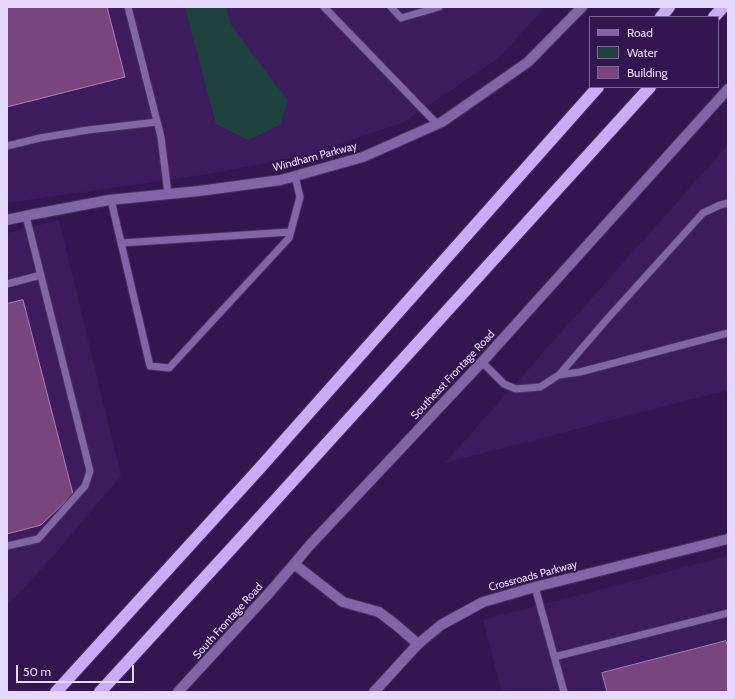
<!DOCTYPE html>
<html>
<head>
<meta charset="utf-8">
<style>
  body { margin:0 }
  #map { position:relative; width:735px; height:699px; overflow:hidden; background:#331650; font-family:Cabin,sans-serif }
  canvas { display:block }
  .frame { position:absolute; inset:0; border:8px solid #e5d8fc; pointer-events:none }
  .legend { position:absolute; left:589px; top:16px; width:130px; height:72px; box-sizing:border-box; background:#331650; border:1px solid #7a6495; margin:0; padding:5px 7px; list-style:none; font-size:12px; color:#e5d8fc }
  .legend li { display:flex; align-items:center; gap:8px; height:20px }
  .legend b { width:20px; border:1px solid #7a6495 }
  .scale { position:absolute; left:16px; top:665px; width:118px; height:18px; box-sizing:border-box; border:2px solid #e5d8fc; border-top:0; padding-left:5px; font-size:12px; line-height:14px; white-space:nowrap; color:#e5d8fc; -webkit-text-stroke:3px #331650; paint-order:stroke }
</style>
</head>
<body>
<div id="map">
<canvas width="735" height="699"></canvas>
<div class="frame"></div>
<ul class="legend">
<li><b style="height:5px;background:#8165a5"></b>Road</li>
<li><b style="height:11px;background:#1e423d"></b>Water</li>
<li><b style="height:11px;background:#78457e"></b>Building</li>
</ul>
<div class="scale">50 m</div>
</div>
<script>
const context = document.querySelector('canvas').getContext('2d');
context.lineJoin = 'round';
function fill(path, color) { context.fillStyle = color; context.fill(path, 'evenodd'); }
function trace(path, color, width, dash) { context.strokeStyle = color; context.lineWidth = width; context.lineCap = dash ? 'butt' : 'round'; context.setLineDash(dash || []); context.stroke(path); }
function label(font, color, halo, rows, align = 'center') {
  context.font = font + ' Cabin,sans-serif'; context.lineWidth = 3.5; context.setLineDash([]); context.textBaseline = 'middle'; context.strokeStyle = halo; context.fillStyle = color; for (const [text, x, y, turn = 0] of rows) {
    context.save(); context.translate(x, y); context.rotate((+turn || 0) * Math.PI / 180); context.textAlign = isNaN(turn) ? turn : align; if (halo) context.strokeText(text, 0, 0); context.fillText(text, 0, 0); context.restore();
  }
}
const built = new Path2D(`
  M7,7H545L500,57L404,122L307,155L209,174L7,203Z
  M728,145V390L445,463Z
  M59,220L121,476L54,555L7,606V233Z
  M728,556V692H502L483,620Z`);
const water = new Path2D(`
  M185,7H226L231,25L288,101L280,125L248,140L216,124Z`);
const building = new Path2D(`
  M7,7H107L125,77L7,107Z
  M23,300L73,494L41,525L7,534V304Z
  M726,641L728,647V692H607L602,673Z`);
const service = new Path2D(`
  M128,7L161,137L168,194
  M324,7L437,124
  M391,7L401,18L439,7
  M7,146L40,138L88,130L157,122
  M111,200L150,366L169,368L289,238L300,197L295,176
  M121,243L290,232
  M7,284L41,275
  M482,362L504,384L516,389L540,387L559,375L608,318L703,213L720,205L728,203
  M559,375L580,372L728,333
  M7,546L38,539L85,486L90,471L26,216
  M535,587L564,692
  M554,657L728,613`);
const minor = new Path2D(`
  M7,220L30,215L109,200L199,191L281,180L363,157L442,122L528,62L582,7
  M418,644L396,625L379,612L343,602L294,564L310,545L482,362L728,89
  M178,692L269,593L294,564`);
const tertiary = new Path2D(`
  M374,692L418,644L441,625L483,602L535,587L728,539`);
const motorway = new Path2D(`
  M661,17L669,7
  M714,17L723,7
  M56,692L259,469L598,87
  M100,692L241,538L650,87`);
const streetNames = [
  ["Windham Parkway",315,157,-15],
  ["Southeast Frontage Road",453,375,-47],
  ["Crossroads Parkway",533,576,-15],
  ["South Frontage Road",228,621,-48]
];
fill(built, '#3c1c5d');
fill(water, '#1e423d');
fill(building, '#78457e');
trace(building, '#b37fb9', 1);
trace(service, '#473060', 9);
trace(minor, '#473060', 12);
trace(tertiary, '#473060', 12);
trace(motorway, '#473060', 14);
trace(service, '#8165a5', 7);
trace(minor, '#8165a5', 10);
trace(tertiary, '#8165a5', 10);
trace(motorway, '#caabf7', 12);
label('11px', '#e5d8fc', '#331650', streetNames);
</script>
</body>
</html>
